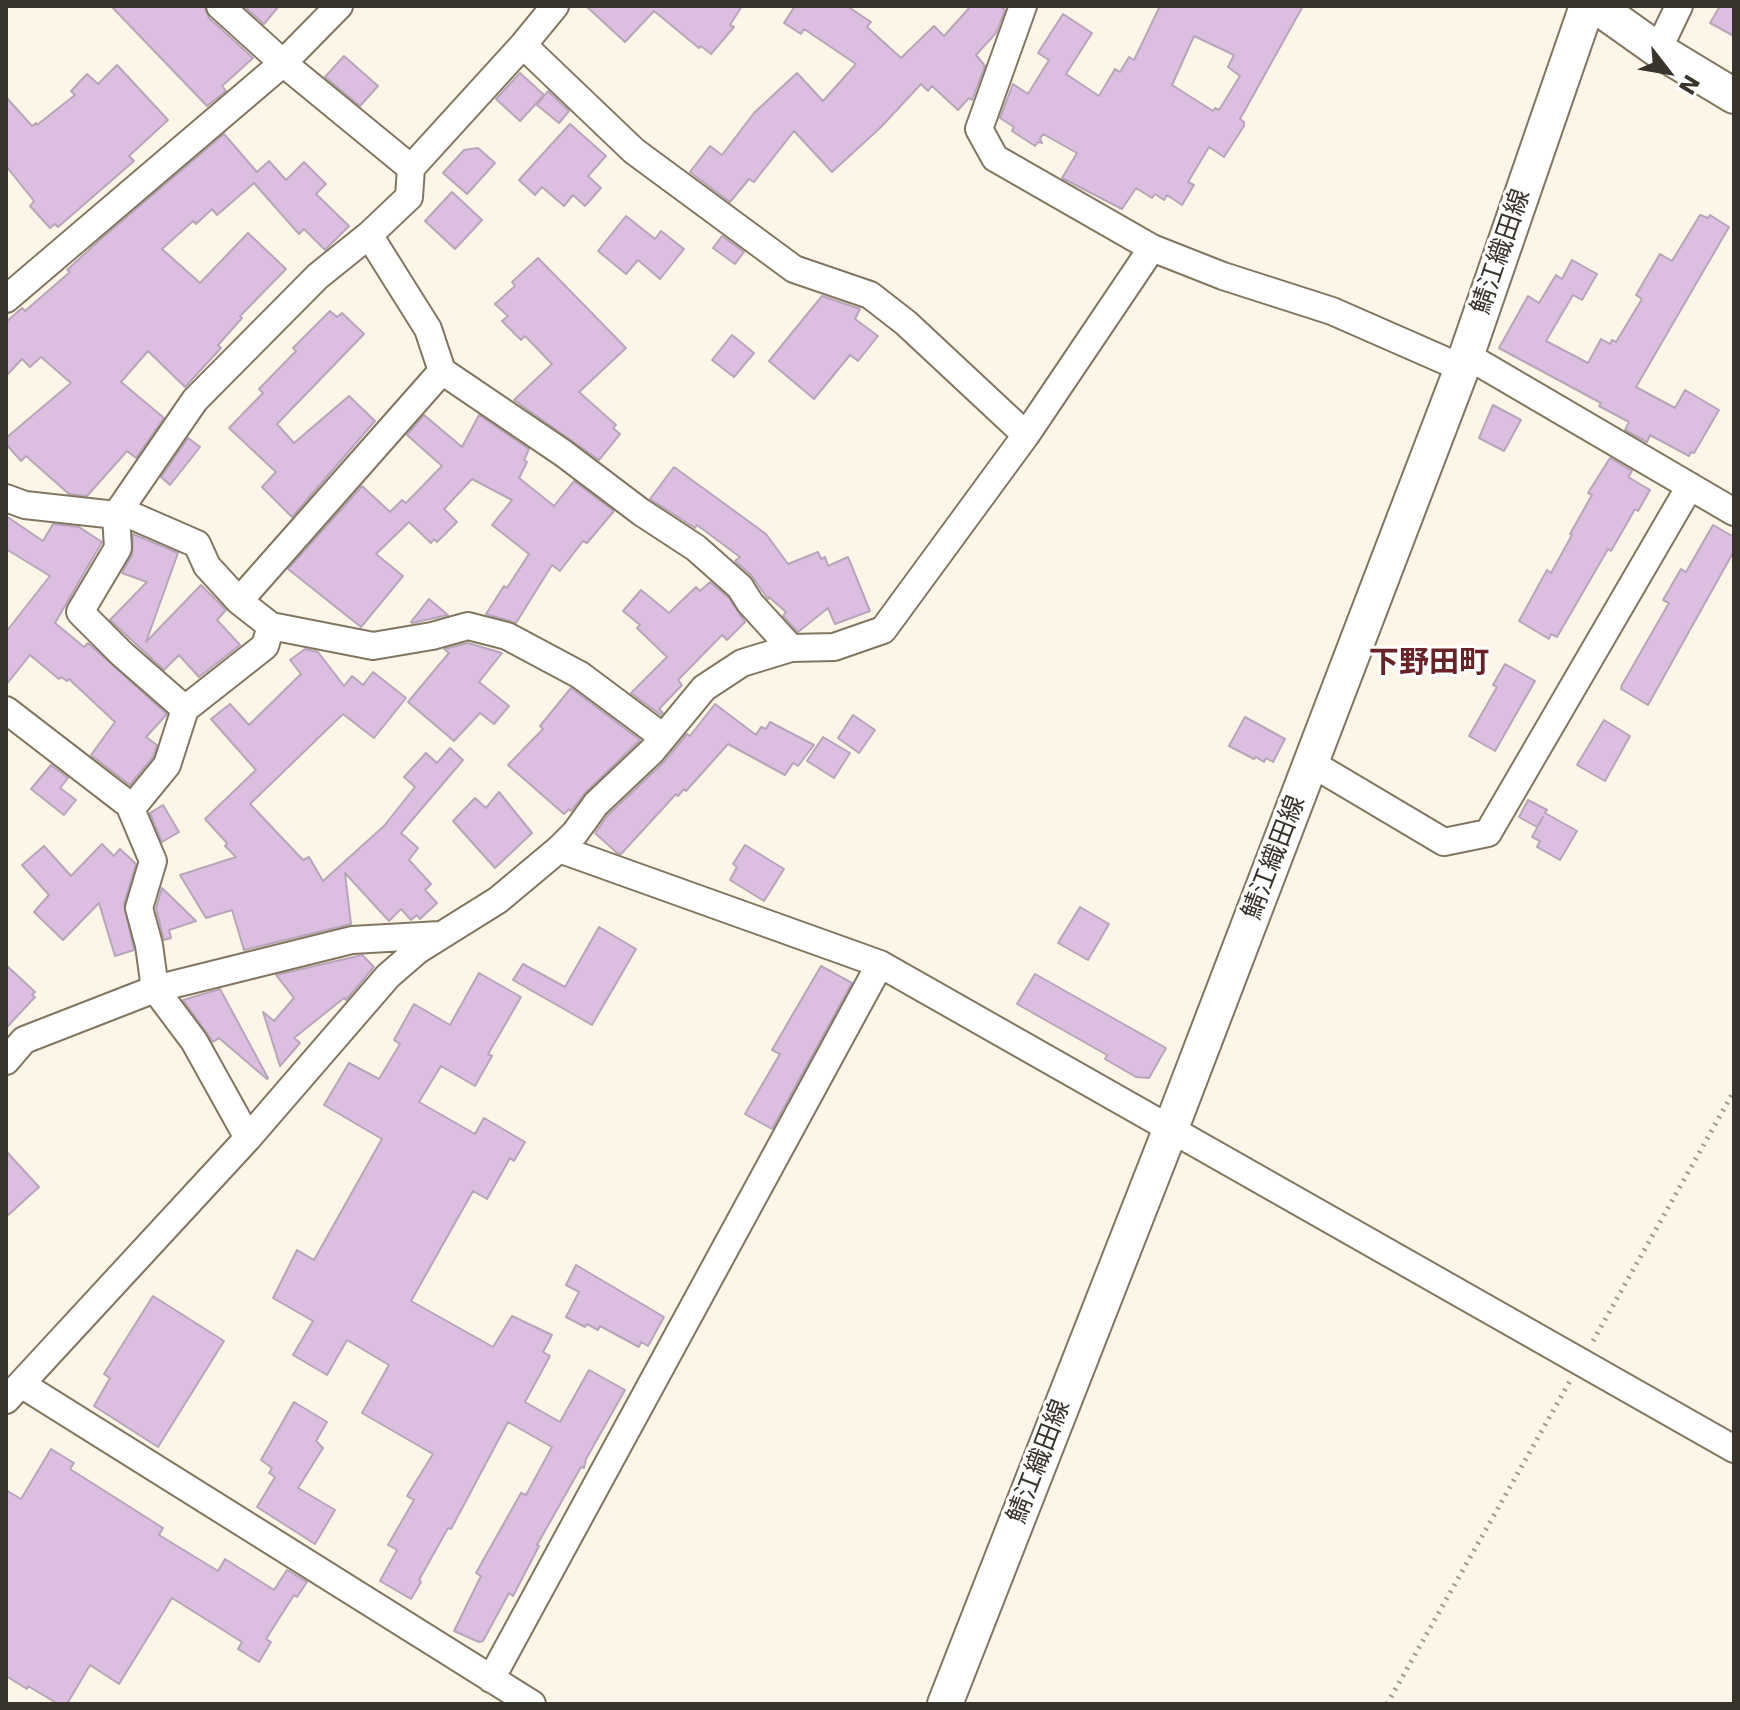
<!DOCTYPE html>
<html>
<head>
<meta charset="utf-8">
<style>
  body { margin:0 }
  #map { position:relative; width:1740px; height:1710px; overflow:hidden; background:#fdf5e7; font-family:"DejaVu Sans",sans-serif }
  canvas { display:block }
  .frame { position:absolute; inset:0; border:8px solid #39342b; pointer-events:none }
  .north { position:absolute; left:1628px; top:32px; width:80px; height:80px; -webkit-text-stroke:6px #fff; paint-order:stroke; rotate:121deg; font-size:22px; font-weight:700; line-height:32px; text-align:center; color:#39342b }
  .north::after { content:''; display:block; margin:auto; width:28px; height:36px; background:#39342b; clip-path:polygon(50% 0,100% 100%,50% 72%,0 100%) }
</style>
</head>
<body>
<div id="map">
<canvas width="1740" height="1710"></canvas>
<div class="frame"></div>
<div class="north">N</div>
</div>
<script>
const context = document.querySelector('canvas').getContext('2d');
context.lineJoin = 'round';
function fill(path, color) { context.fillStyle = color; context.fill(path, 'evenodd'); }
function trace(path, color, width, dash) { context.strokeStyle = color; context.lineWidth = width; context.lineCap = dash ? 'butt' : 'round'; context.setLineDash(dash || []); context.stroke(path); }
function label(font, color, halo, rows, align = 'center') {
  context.font = font + ' "DejaVu Sans","Noto Sans JP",sans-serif'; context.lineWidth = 6; context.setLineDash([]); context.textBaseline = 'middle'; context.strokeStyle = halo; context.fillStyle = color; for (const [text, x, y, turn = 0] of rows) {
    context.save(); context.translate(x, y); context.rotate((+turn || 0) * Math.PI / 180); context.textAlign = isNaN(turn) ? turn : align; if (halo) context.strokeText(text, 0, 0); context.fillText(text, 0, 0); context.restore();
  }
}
const building = new Path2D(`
  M111,6H204L209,18L253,58L222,86L226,91L207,106Z
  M244,6H279L264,24Z
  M586,6H742L730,25L734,27L711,54L701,46L699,48L654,11L625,42Z
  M795,6H847L871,22L867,27L901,58L934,26L944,36L971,6H1001L1005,10L996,33L976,55L985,66L972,100L969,98L958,110L932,86L928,91L921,84L881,127L832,172L794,131L754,182L749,179L730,202L690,172L710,146L722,155L754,113L797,73L823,101L856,64L804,29L801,34L784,23Z
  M1160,6H1303L1240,119L1244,122V126L1224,157L1209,147L1188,182L1194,185L1182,205L1167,195L1164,200L1155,194L1152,198L1136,188L1122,209L1062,178L1077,153L1043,134L1040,139L1042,143L1038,142L1035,146L1012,131L1014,127L1000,118L1013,84L1028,94L1049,60L1038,53L1063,14L1092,33L1066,74L1099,96L1115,69L1120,72L1129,57L1134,60ZM1194,36L1234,55L1228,67L1240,76L1219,110L1215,108L1213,111L1172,85Z
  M1720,6H1734V36L1710,23Z
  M344,56L378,86L360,106L325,77Z
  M117,65L168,120L129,156L134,161L58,227L55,224L50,228L30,206L34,201L6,166V97L32,126L36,123L37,125L75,95L71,91L87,74L98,84Z
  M520,73L544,95L520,121L496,99Z
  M548,91L569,111L559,123L537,105Z
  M570,124L606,156L588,176L601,188L585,206L573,195L564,206L542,187L535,195L519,180Z
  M224,134L257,172L269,161L286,180L304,162L326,184L316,194L349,226L325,250L304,229L299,234L254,183L217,215L212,209L196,224L193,221L162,249L200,283L248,233L286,269L240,316L242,318L218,345L221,348L185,387L148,351L121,382L164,418L136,458L127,451L87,496L69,494L26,456L21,461L6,444V438L71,383L41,357L30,367L22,359L6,376V322L22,308L25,311L70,272L67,270L102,238Z
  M478,148L495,163L467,194L443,173L464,150Z
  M452,192L482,220L455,249L425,221Z
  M1700,215L1708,218L1710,215L1729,227L1636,387L1675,408L1685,390L1719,410L1694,453L1691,452L1689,456L1650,435L1647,442L1625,430L1629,422L1599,406L1601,403L1499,348L1528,296L1539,303L1556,275L1562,279L1572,260L1597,274L1582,300L1573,295L1546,341L1588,363L1601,339L1610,344L1612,340L1616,342L1642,299L1636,295L1660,254L1672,261Z
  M626,216L655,239L661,231L684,249L660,279L638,260L626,274L598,251Z
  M722,236L744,252L735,264L713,248Z
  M538,258L626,348L579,392L616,425L613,428L620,434L599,460L514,400L552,364L525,336L521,340L502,321L508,316L495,304L515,286L512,282Z
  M822,296L860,309L855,319L878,336L858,361L850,355L814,399L769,361Z
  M330,311L337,317L342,313L364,334L277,424L294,443L349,396L375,421L292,517L262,487L276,472L229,428L263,393L259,389L296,351L293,348Z
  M732,335L754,353L734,377L712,360Z
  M1493,405L1521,420L1504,451L1479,438Z
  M424,415L462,447L479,415L529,449L524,460L527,462L519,478L554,506L574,481L614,511L587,543L583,541L560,571L552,565L516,623L486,614L504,586L507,588L529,554L492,525L512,500L472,479L444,509L457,522L437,542L434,539L431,543L409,522L376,554L403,576L361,627L288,569L362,486L390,512L402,500L406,503L442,466L407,435Z
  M188,438L200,447L170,485L161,477Z
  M1610,458L1632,471L1628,477L1650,490L1638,511L1635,509L1611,551L1608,549L1557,637L1551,634L1549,639L1519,621L1547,570L1551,573L1572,535L1570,534L1592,495L1588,493Z
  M674,467L766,534L788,564L818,552L821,559L825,557L828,566L848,557L870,611L835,624L828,608L798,632L783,616L786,612L769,597L768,599L751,575L735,561L740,557L697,525L695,528L650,499Z
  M6,516L43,541L53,524L79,527L102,542L55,623L84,647L88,643L167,714L146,737L157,745L153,757L130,785L91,755L115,722L69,679L67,681L61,677L59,679L30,655L6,685V632L50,576L6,549Z
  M1713,525L1734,537V551L1648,705L1621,689L1622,685L1669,603L1663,600L1681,569L1686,572Z
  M133,534L178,553L146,642L201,585L226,610L217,620L240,645L199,677L179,655L164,670L110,620L147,582L122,573L132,555Z
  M710,582L728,597L745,622L727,640L722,635L678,680L682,685L659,709L663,713L661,715L631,693L667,657L637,628L640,625L623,611L641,590L669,613L696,587L700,591Z
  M429,599L448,615L412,623L411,622Z
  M468,643L502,653L479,682L509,706L494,724L480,713L454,741L408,702L449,653L444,649Z
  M305,649L318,652L344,686L352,676L363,685L373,672L406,698L374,738L343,714L250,804L303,860L309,857L323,881L384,826L415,787L404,777L426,753L437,763L450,748L463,760L401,833L418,848L409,860L431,884L425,890L437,903L420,919L417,915L411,920L401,909L389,921L345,873L351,924L244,950L232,910L206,918L180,875L236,857L225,846L227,843L205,819L256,770L211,719L230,704L249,725L301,674L290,660Z
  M1505,664L1535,681L1495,751L1469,736L1497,687L1493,685Z
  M571,688L640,740L585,793L571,811L569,809L564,814L508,765L543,729L540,726Z
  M715,704L756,735L761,727L766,729L770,722L814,745L798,766L793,763L785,775L728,744L686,791L684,789L678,796L676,794L621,854L617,853L595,833L608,815L663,763L687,734L690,736Z
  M853,715L875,730L859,753L838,738Z
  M1245,717L1285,739L1273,762L1266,758L1264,762L1256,757L1254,759L1229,746Z
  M1604,720L1630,736L1605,781L1577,765Z
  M823,737L850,753L834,778L807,761Z
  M51,765L68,778L60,788L76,800L64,815L31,789Z
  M499,792L532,833L495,868L453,821L475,798L486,808Z
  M1528,800L1547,810L1545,813L1577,831L1560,860L1537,847L1540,841L1532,837L1543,817L1537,827L1519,817Z
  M163,805L179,832L162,842L150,813Z
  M102,844L114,856L120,849L136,864L124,904L134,950L115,956L99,903L63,940L34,912L49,895L22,865L44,846L71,876Z
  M745,845L784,869L764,901L730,880L737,867L733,864Z
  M162,888L196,921L169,930L171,938L164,940L156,908Z
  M1080,907L1109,924L1088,960L1058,943Z
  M599,927L636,949L592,1025L513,980L523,964L565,987Z
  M362,955L374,967L346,1000L344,998L294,1038L300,1043L280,1066L263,1012L274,1021L294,998L276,975Z
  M6,965L35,992L32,995L35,997L6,1028Z
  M821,966L852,983L772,1129L745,1114L780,1054L772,1050Z
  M479,973L521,997L488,1054L492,1056L475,1086L441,1066L419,1102L475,1134L484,1118L525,1142L514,1161L510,1158L487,1199L473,1191L411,1301L493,1347L512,1316L552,1335L543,1352L550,1356L525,1402L560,1422L589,1370L625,1390L586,1459L584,1468L581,1467L537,1545L539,1546L513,1596L509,1593L483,1641L479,1642L454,1631L481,1576L476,1573L521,1493L526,1495L552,1447L508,1422L451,1529L448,1528L419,1580L421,1582L411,1599L380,1581L397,1550L388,1545L414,1500L407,1496L433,1454L362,1413L389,1365L347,1340L327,1375L293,1355L313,1321L273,1298L297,1250L314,1260L382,1139L324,1105L349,1063L379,1079L400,1044L394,1040L414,1004L450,1025Z
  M1035,974L1166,1048L1149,1078L1136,1077L1105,1059L1107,1055L1017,1004Z
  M220,989L268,1078L267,1079L219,1038L213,1042L183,1000Z
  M6,1151L39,1187L6,1217Z
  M576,1265L664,1317L648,1346L641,1342L639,1347L600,1326L598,1330L587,1324L585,1327L566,1317L579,1292L566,1285Z
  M153,1296L224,1341L158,1447L94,1406L110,1378L104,1374Z
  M294,1402L327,1422L316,1441L323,1448L298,1488L335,1510L315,1544L257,1507L275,1477L269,1473L272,1468L261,1460Z
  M51,1449L74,1463L70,1469L163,1528L159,1535L218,1571L225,1559L274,1590L287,1570L307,1582L297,1597L294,1595L266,1639L271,1642L259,1662L238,1649L242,1642L172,1598L119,1684L90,1665L67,1704H58L28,1686L27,1689L6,1676V1490L21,1499Z`);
const path = new Path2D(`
  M1593,1341L1734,1091
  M1387,1704L1570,1381`);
const minor = new Path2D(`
  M220,6L283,63L411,168
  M1023,6L979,129L995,158L1152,248L1223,276L1332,311L1462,368L1471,358L1734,512
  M523,45L634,151L794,269L870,295L906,323L1026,435
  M1658,50L1679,6
  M369,235L409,197L411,168L523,45L555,6
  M6,299L283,63L339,6
  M442,371L239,601L271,626L373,646L432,636L468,626L507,636L580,675L663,737
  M6,498L25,505L116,515
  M119,510L197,544L207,566L239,601
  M185,709L265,646L271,626
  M6,710L132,807
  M1311,763L1444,842L1488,833L1690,486
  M559,849L880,964L1734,1449
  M6,1061L24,1040L155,989L352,940L440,935
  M248,1138L194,1041L155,989L149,945L139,908L153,861L131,809L167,765L185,709L122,654L80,612L118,548L116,515L195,400L318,276L369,235L428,329L442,371L563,453L641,512L696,548L740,587L750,603L791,648
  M21,1384L532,1704
  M6,1400L248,1138L388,976L418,950L498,900L559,849L575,833L596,804L652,751L704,688L742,663L791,648L834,647L883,630L1026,435L1152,248
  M491,1679L880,964`);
const major = new Path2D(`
  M1596,6L1658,50L1734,96
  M945,1704L1171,1128L1462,368L1587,6`);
const streetNames = [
  ["鯖江織田線",1502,252,-71],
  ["鯖江織田線",1275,858,-69],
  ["鯖江織田線",1040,1462,-69]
];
const quarterNames = [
  ["下野田町",1429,664]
];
fill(building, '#dcbfe0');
trace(building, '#b7a6b9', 2);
trace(minor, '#827661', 30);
trace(major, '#827661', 38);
trace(path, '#a0998d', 5, [2, 6]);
trace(minor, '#fff', 26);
trace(major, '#fff', 34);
label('26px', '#39342b', '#fff', streetNames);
label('bold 30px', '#682228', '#fff', quarterNames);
</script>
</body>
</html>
